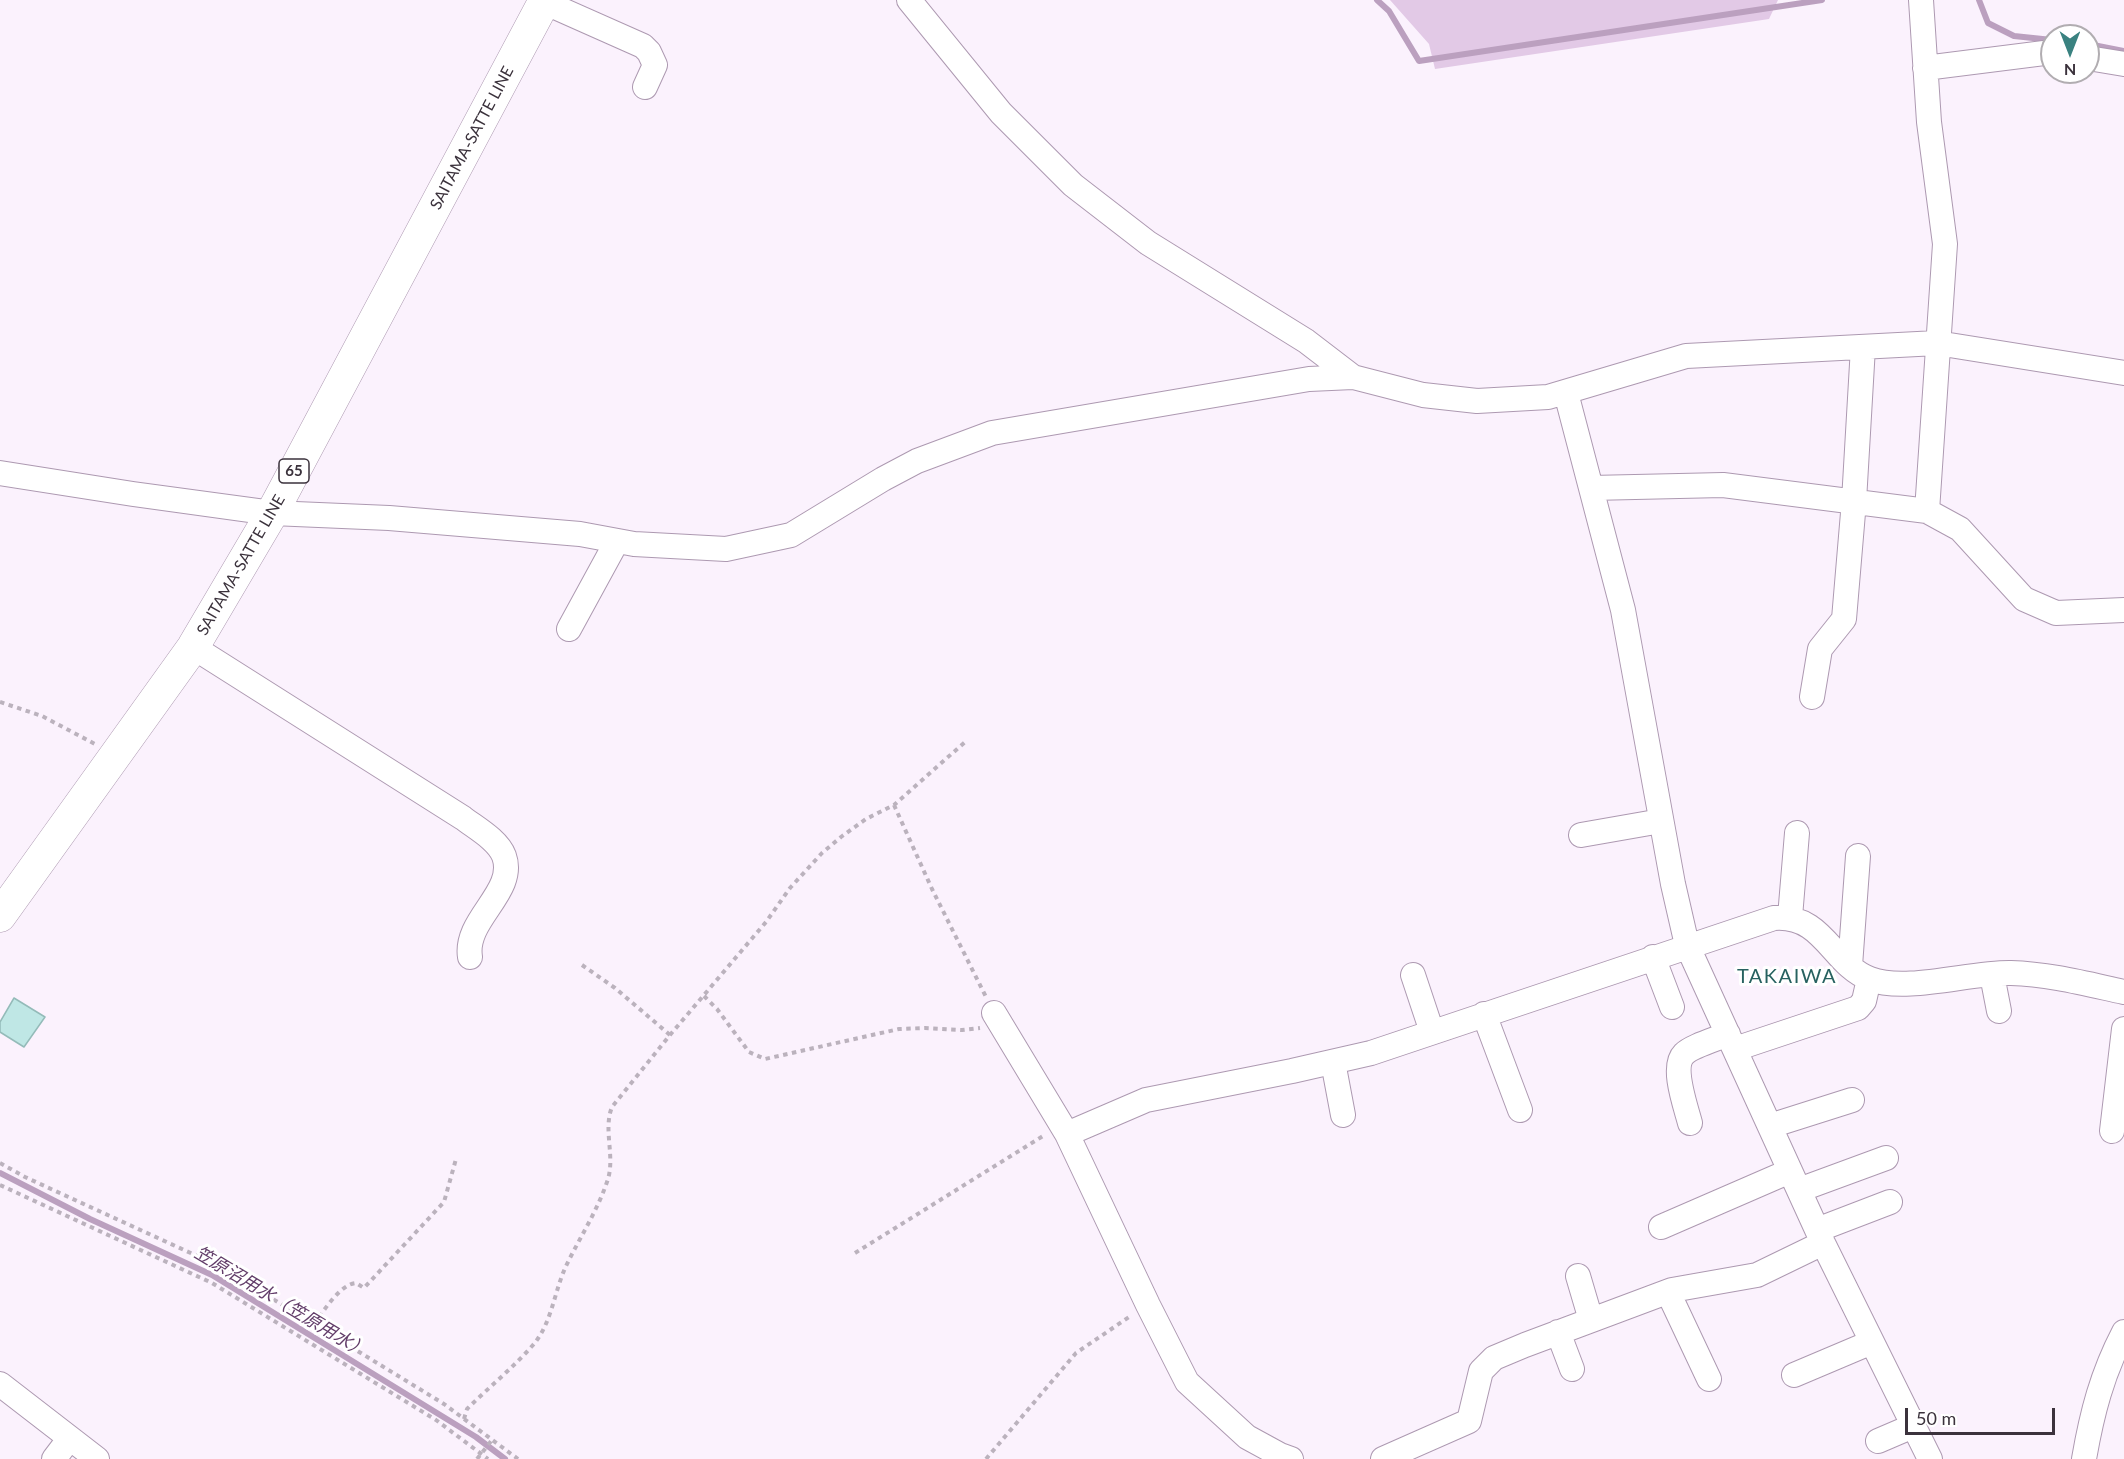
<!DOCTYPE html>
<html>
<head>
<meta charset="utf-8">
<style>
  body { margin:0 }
  #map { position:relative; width:2124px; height:1459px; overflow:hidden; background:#fbf2fd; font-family:Lato,sans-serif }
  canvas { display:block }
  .north { position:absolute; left:2040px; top:24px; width:60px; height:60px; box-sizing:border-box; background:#fff; border:2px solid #b1adb1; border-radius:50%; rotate:180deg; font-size:16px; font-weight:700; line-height:24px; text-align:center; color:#3b323c }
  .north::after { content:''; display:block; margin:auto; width:21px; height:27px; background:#3a8280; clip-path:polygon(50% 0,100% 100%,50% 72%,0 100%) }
  .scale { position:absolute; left:1905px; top:1408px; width:150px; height:27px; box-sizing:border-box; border:3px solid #3b323c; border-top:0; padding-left:8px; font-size:18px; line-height:21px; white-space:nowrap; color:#3b323c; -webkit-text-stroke:4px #fff; paint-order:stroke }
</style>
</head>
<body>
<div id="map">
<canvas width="2124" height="1459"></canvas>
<div class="north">N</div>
<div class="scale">50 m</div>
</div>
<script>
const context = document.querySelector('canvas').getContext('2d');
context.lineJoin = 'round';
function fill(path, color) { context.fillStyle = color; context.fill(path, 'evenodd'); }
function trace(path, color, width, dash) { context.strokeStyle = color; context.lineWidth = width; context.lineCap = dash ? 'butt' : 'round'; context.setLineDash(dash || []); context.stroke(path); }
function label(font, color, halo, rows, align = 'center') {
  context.font = font + ' Lato,"Noto Sans JP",sans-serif'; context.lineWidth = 6; context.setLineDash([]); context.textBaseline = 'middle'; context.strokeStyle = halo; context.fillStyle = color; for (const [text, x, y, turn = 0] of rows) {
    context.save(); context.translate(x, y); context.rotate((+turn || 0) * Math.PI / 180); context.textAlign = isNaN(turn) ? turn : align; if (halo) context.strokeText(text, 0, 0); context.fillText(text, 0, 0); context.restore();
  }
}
const green = new Path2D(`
  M1390,0H1778L1769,19L1435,69L1429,44Z`);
const stream = new Path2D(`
  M1377,0L1389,11L1419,61L1822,0
  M1979,0L1988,23L2014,36L2052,40
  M2088,44L2124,51
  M0,1173L90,1219L212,1275L476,1437L505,1459`);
const building = new Path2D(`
  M14,998L45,1017L24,1047L0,1032V1022Z`);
const path = new Path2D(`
  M0,702L42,716L95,744
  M894,805L932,889L986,997
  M582,965L615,988L670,1035
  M704,996L717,1009L749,1052L765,1059L899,1029L925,1028L962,1030L980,1028
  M0,1163L25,1177L219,1266L444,1404L518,1459
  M0,1185L212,1283L436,1420L488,1459
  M855,1253L1043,1136
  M314,1324C323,1312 340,1284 356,1283L364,1288L444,1202L456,1159
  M464,1419L467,1409C488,1388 513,1368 533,1345C552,1323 554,1292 566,1266C580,1237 598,1210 608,1179C615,1156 603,1129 612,1107L670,1035L766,922L790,888L822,853L841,837L866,819L894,805L965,742
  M477,1459L492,1440
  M986,1459L1076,1353L1132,1315`);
const minor = new Path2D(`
  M909,0L1001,113L1073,185L1148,243L1306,341L1353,377
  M1921,0L1929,122L1945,244L1927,511
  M544,2L643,46L649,52L655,65L645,87
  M2088,58L2124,64
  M1925,68L2052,52
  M1566,393L1623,610L1673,884L1687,945L1823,1243L1930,1459
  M0,473L133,494L272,513L389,518L580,534L634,544L726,549L791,535L883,479L917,461L992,433L1309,379L1353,377L1423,395L1477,401L1548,397L1686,356L1937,343L2124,373
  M1591,488L1723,485L1927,511L1960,529L2024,599L2056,613L2124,610
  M569,629L617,541
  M193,647L463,818C476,828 498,840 504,856C517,892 464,919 470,957
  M1812,697L1820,649L1844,619L1854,501L1863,347
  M1581,835L1661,821
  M1790,917L1797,833
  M1653,957L1672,1007
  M1850,966L1858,856
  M1413,975L1432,1032
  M1992,975L1999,1011
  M994,1013L1067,1134L1148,1305L1187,1382L1247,1437L1280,1455L1291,1459
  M1484,1014L1520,1110
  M1735,1049L1858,1008L1864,1001L1869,979
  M1333,1062L1343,1115
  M1690,1123C1686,1107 1671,1067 1684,1054C1692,1046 1717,1039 1728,1034
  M1770,1126L1852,1100
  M2112,1131L2124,1029
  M1067,1134L1146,1100L1292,1071L1371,1053L1774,918C1824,914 1832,965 1870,979C1906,993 1971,972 2011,973C2049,974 2087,984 2124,992
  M1799,1190L1886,1158
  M1661,1227L1790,1171
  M1817,1230L1890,1202
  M1578,1276L1591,1320
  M1668,1292L1709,1379
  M1558,1332L1572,1369
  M1794,1375L1872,1342
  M0,1384L97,1459
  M1878,1441L1913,1426
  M54,1459L70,1438
  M1383,1459L1469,1421L1481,1371L1494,1358L1525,1345L1672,1290L1757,1275L1823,1243
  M2084,1459C2092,1413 2102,1374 2124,1332`);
const major = new Path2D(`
  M0,916L193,647L272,513L545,0`);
const shields = [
  [294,471,30]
];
const shieldNames = [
  ["65",294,471]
];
const streetNames = [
  ["SAITAMA-SATTE LINE",472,138,-62],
  ["SAITAMA-SATTE LINE",241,565,-60]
];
const waterNames = [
  ["笠原沼用水（笠原用水）",281,1302,31]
];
const quarterNames = [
  ["TAKAIWA",1787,977]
];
fill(green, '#e2c9e6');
trace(stream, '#bba0bf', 6);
fill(building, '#bfe7e5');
trace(building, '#94bbb9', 1.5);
trace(minor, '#ad99b1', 26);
trace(major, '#ad99b1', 33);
trace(path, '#bbb2bd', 4, [4.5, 4.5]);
trace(minor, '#fff', 24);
trace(major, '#fff', 32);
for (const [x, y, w] of shields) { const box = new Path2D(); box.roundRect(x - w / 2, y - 12, w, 24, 4.5); context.fillStyle = '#fff'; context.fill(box); trace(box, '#3b323c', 1.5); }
label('bold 15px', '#3b323c', null, shieldNames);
label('16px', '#3b323c', '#fff', streetNames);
label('italic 18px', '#623d69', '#fff', waterNames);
context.letterSpacing = '1.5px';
label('20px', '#276160', '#fff', quarterNames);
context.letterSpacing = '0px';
</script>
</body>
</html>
